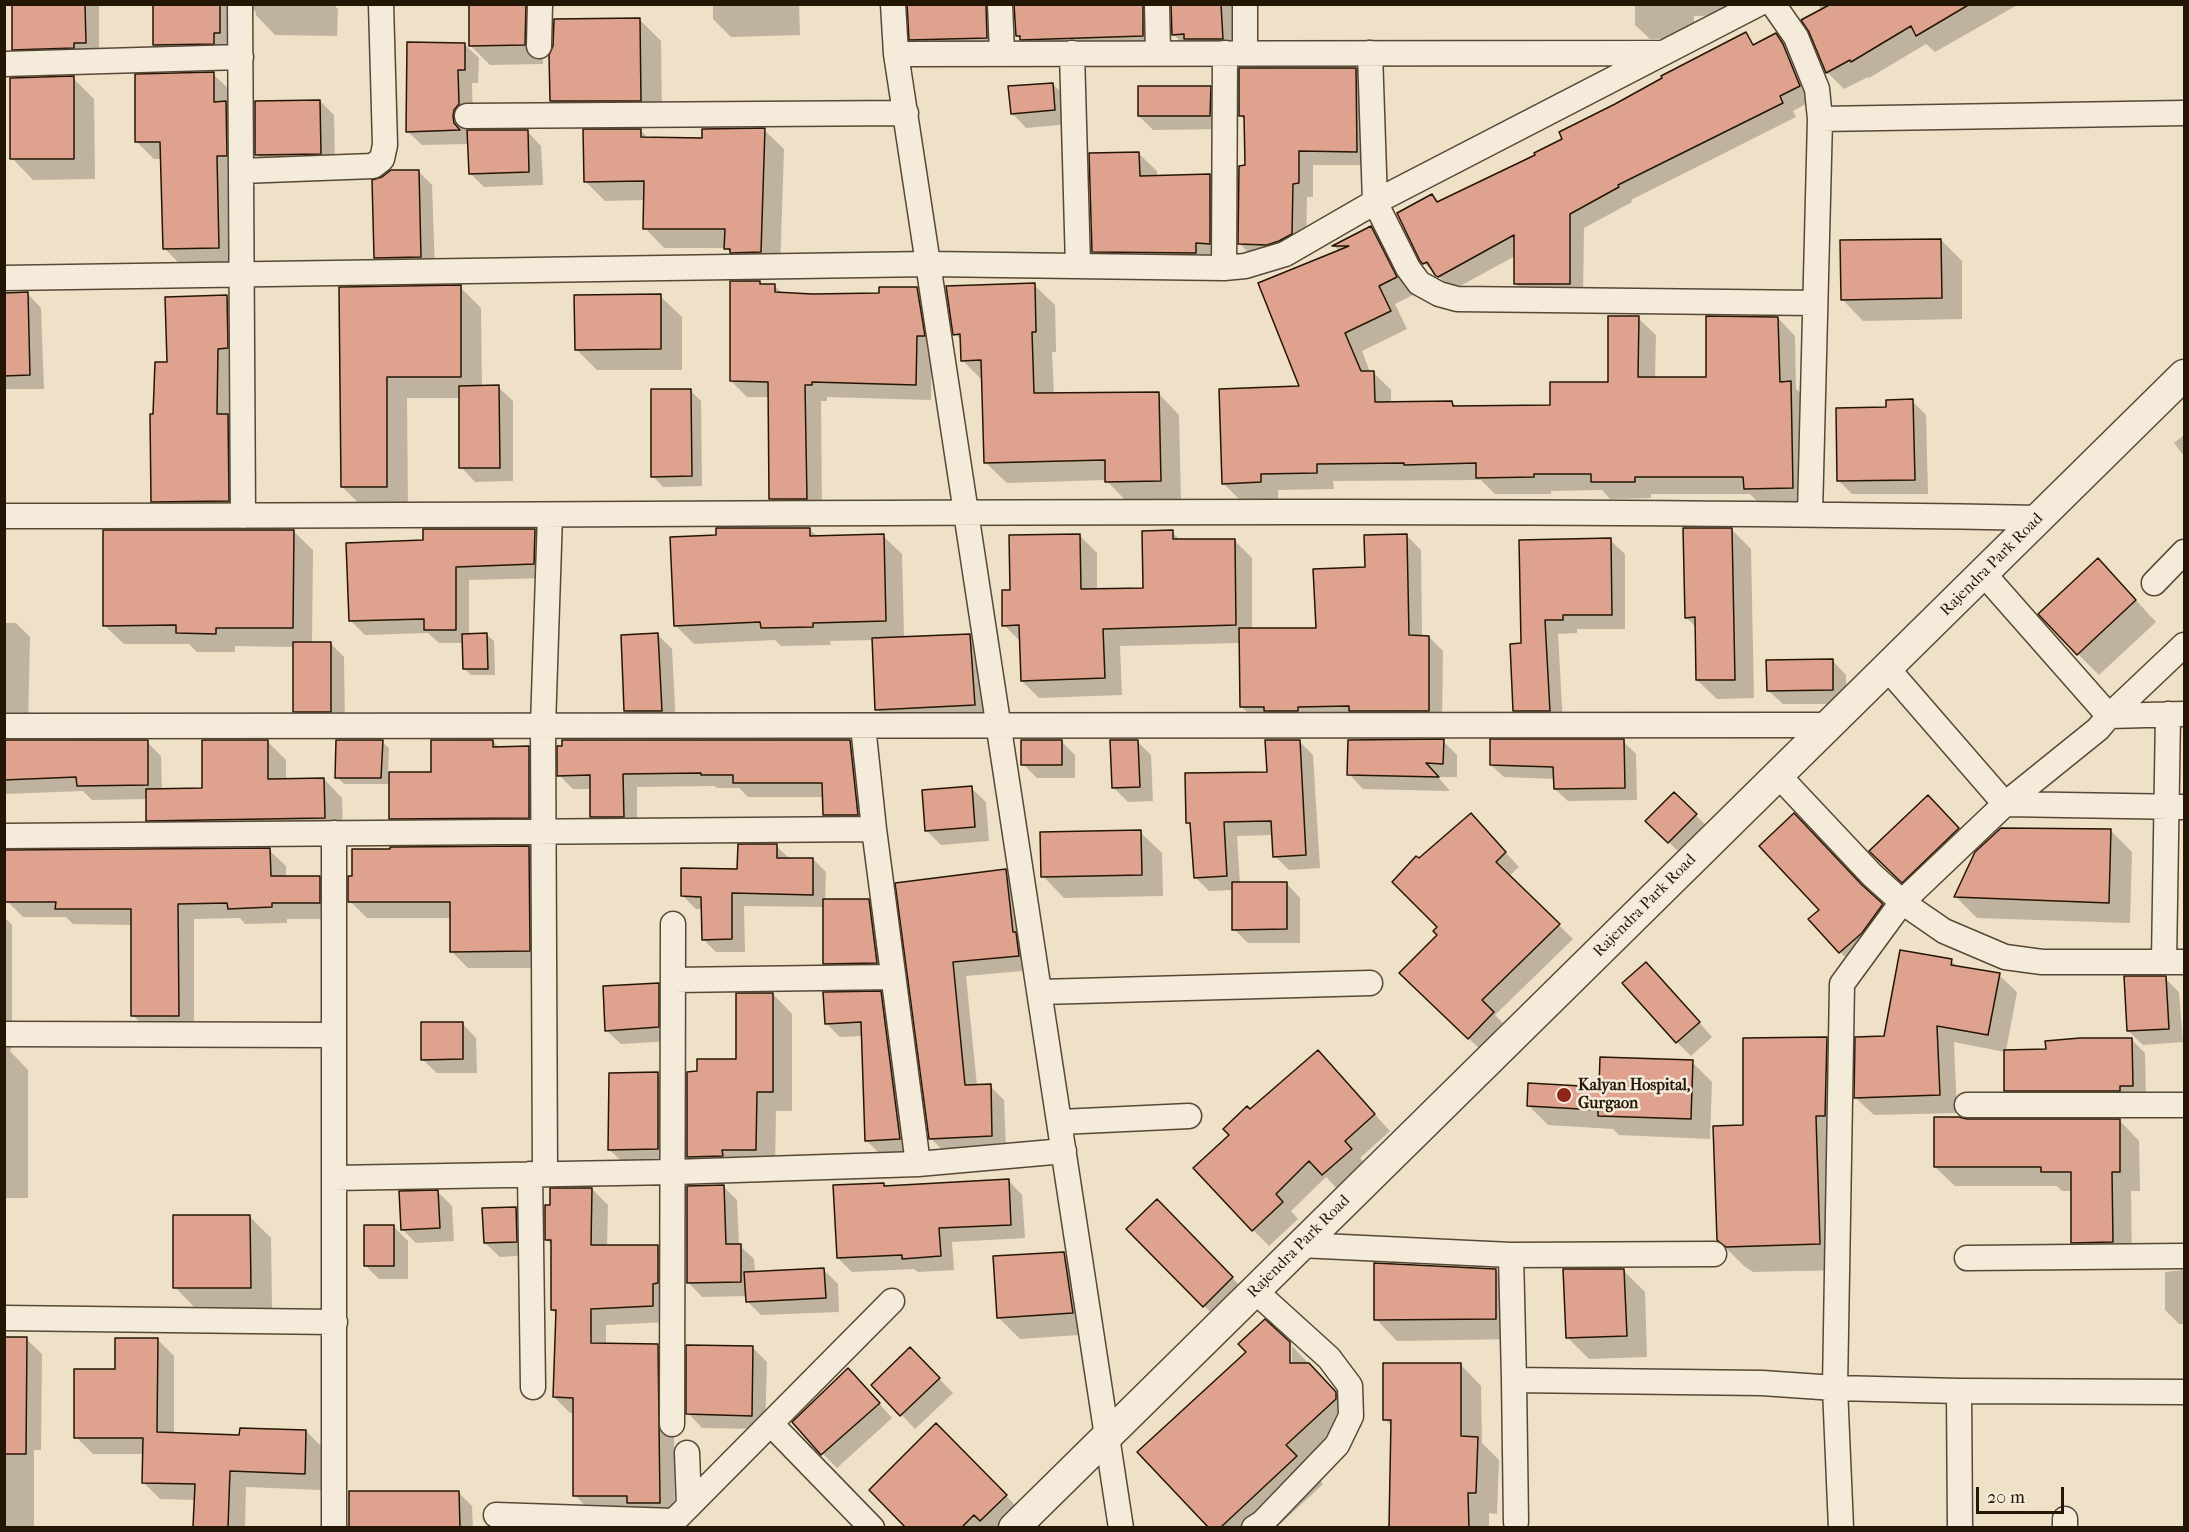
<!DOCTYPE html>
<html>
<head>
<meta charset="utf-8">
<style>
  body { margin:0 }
  #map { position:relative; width:2189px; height:1532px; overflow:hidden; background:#efe0c8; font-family:"IM FELL French Canon",serif }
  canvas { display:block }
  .frame { position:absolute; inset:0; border:6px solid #241604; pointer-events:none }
  .scale { position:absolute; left:1976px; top:1487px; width:88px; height:27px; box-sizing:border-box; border:3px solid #241604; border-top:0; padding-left:8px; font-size:18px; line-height:21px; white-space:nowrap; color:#241604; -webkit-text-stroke:4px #f5ebdb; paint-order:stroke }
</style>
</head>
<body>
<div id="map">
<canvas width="2189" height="1532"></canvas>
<div class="frame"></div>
<div class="scale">20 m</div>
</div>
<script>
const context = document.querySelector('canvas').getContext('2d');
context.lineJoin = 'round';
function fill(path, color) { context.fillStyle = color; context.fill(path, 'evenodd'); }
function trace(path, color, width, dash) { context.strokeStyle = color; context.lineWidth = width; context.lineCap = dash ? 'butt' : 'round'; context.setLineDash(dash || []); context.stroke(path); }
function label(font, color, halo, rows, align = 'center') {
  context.font = font + ' "IM FELL French Canon",serif'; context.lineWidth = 5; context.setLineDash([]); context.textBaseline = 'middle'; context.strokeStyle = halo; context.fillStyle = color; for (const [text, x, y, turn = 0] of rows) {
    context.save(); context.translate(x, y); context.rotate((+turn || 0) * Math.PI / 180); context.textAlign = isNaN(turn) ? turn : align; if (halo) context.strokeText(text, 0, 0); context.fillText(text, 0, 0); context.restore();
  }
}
const shadow = new Path2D(`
  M14,4H99V57L28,63L14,49Z
  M155,4H333L338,9L337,36L275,35L256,15L255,10L246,17L239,52L174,64L154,45Z
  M470,4H550L544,23L543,64L490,65L471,46Z
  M713,4H799L800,35L731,37L713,19Z
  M909,4H1235L1238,55L1189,50L1173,34L1172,6L1165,8L1159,51H1033L1017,35L1015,6L1008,8L1002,53L927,55L911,39Z
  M1635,4H1755L1747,15L1694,16V38L1650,39L1635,25Z
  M1823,4H2019L1935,52L1926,44L1869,78L1868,77L1844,89L1827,72L1822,11L1819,6Z
  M639,19L661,41L662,121L573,122L551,101Z
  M1775,35L1790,49L1813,100L1793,111L1796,117L1631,200L1632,202L1584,228L1583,298H1529L1515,283V256L1453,290L1424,263L1432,196L1439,203Z
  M464,44L479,58L478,83H472L473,119L468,124L466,132L527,131L541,146L543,185L484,187L470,173L469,144L422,145L407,131Z
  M1356,69L1370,83L1371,165H1313V197H1307L1306,248L1254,258L1240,244L1247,167L1246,121L1240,115Z
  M213,74L231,91L237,265L182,266L164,248L162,159H154L136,141Z
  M73,78L94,99L95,179L33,180L12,158Z
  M1053,84L1067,98L1069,124L1026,128L1012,113Z
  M1210,88L1224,102V129L1153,130L1139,116Z
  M320,101L334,115L335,167L271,169L257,155Z
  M764,130L784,149L780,271L745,268L726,248H664L645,228V200L605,201L585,181L641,131L649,139L704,140Z
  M1138,153L1157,171V177L1210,175L1228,193L1227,261L1112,269L1093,251Z
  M418,171L432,185L435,271L390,272L376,258Z
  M1371,227L1388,245L1413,295L1395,304L1407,329L1362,351L1370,372H1373L1391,390V403L1452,402L1457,407L1551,406L1609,383L1638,318L1656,335L1655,379H1707L1778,318L1795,336L1796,389L1808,400L1810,505L1762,506L1750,494H1651V498L1610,499L1602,490L1551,491V494H1495L1481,480L1333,481L1334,489L1278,490V499L1241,501L1223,483L1302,387L1340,251L1334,246Z
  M1941,240L1962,261V319L1863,321L1842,299Z
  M760,282L763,285H774L783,294H880L916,288L932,304L931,400L827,397V401H821L822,514H787L771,499L770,397H747L731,381Z
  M1034,285L1055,305L1056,352H1052L1054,395L1159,394L1179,415L1181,501L1127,502L1106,480L1007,483L986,463L983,381L962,360V341L955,334Z
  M460,287L481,308L482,387H498L513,401V481L475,482L461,467L460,398H407L408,508H364L342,487L341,289Z
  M27,293L41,308L44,389H4V294Z
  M660,296L682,317V370H597L576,349Z
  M227,297L245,315L246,519H170L152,501L168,364Z
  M691,391L701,401L702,486L663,487L653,476Z
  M1912,401L1926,415L1928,494H1852L1838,480L1887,409Z
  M2184,435V456L2174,443Z
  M809,529L818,537L883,536L902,554L904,638L969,635L991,657L996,726L898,731L877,709L874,640L830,641L831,645L781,646L775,640L694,644L675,625Z
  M535,530L549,544L548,578L469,580V635H487L494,641L495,675H471L465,669L464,643H439L428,633L365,635L351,621L425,541Z
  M1732,530L1751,549L1754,698L1717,699L1697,680L1696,627L1686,617Z
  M293,531L313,550L312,643H330L344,657L345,725H309L295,711V647L235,646V652H197L189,644H124L104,625Z
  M1172,532L1181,541L1234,540L1252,558V630L1317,629L1366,568L1407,536L1421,550L1422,637H1429L1443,651L1442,725L1255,720L1241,706V643L1120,646L1122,695L1039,698L1022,681L1021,642L1004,625L1011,591L1080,536L1097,553V590H1145Z
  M1610,540L1625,554V629H1577V633L1558,634L1563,724L1528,725L1514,710L1522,645Z
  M2119,582L2156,622L2099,675L2078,654Z
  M4,623H16L30,637L28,726L4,737Z
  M658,635L672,649L676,725H640L626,711Z
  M1832,660L1846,675V704H1783L1768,690Z
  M493,741L499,748H528L542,762V830L405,832L391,818V774H388V784H344L337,777L382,742L389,748L388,773H433Z
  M850,741L863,755L871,828H839L825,815L824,797H748L739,788H717L714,786L637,787V830H605L592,816L591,789H573L559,775Z
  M1061,741L1075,755V778H1037L1023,764Z
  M1137,741L1151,755L1153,801L1128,802L1114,788Z
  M1299,741L1313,755L1320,868L1289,870L1275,856L1273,835L1237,836L1240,884L1286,883L1300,898V943H1248L1234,929L1233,890L1209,891L1195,877L1192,826L1188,822L1268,773Z
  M1443,741L1457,755V777H1438L1450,791L1363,789L1349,774Z
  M1623,741L1636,754L1637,800L1568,801L1555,789V779L1504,777L1491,765Z
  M4,742H147L161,756L162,790H203L268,742L286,760V780L324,779L342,798L343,835L166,838L148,820L147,799L92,800L83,791L4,794Z
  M971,788L986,802L989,841L941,845L926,830Z
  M1674,794L1710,829L1683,856L1647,821Z
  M1927,797L1972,843L1917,896L1871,851Z
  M1485,830L1519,867L1509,876L1573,939L1495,1015L1507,1027L1483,1052L1415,987L1439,935V927L1419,860Z
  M2111,831L2132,852L2130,923L1977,918L1956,897Z
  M1140,832L1162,853L1163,896L1064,898L1043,876Z
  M776,846L789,858L813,859L826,872L825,900H868L882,915L891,977H839L825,963L824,907L744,906L745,952H716L703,939V909H696L683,896L739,870Z
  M529,848L546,865V968H468L451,951V918H367L350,901Z
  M269,850L286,866V877H319L335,894V919H287V923L245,924L240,918L194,919V1031L149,1032L133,1015L132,925L73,924L66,917H23L7,901Z
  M1005,871L1019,885L1033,970L966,976L977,1086H990L1004,1100L1006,1150L945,1152L930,1138L897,885Z
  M1867,891L1896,919L1854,966L1840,952Z
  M4,917L12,925V1046L10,1051L28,1070V1198H4Z
  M1951,961L1958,967L1999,975L2017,992L2006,1051H2047L2131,1039L2145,1053L2146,1100L2020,1104L2005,1090V1052L1954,1042L1957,1113L1874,1115L1856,1098L1885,1037Z
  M1660,978L1712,1037L1691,1056L1677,1042Z
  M2165,978L2179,992L2183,1042L2143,1045L2128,1031Z
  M658,985L672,999V1041L621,1044L606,1030Z
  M880,993L895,1007L914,1153L880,1154L866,1140L863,1036L840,1037L826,1023Z
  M773,994L792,1014V1111H776L775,1169L708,1176L688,1157L698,1073L737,1061Z
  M462,1023L476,1038L477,1073H437L422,1059Z
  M1826,1039L1852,1065L1845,1270L1753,1272L1744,1266L1718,1240L1745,1127Z
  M1318,1052L1390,1131L1360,1158L1367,1166L1339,1191L1326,1177L1291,1211L1298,1219L1269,1246L1253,1230L1231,1135L1250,1111Z
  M1692,1062L1712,1082L1710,1139L1619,1135L1613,1129L1548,1125L1528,1105L1600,1089Z
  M658,1074L672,1088V1163L624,1164L610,1150Z
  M1967,1121H2120L2139,1141L2140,1191H2131L2132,1262H2093L2073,1242V1191H2062L2057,1186H1955L1935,1167Z
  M1008,1180L1022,1195L1025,1238L952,1242L954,1270L918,1272L914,1269L852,1272L838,1258L884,1184L887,1187Z
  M723,1186L737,1200L739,1245L754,1259L755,1273L824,1270L838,1284L839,1312L761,1315L747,1301V1296L702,1297L688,1282Z
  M592,1189L608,1205L607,1246H657L673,1262L668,1322L606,1325V1345L657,1346L673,1362L675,1518L590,1511L575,1495V1413H570L554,1397L557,1315L552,1310V1245L547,1240Z
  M438,1192L452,1206L454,1241L416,1243L402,1229Z
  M1157,1201L1253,1299L1225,1327L1129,1229Z
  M516,1208L530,1222V1255L500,1257L485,1243Z
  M249,1216L271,1238L272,1308L196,1309L175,1287Z
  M394,1227L408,1241V1279H379L365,1265Z
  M1064,1254L1085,1275L1094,1334L1020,1339L998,1317Z
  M1495,1270L1517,1292V1339L1397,1341L1376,1319Z
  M1623,1270L1645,1292L1647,1357L1589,1359L1567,1337Z
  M2184,1270V1324H2179L2165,1310V1272Z
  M1265,1321L1291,1345L1289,1348V1370H1292V1346L1362,1420V1426L1312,1472L1323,1484L1276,1528H1210L1139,1453L1248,1352Z
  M4,1339H26L42,1354L41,1450H34V1528H4Z
  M157,1339L174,1356V1434L241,1437L306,1431L323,1448L321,1490L246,1487L245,1528H194L195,1500L160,1499L143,1482L144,1454H93L76,1437L117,1370Z
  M753,1348L767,1362L765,1429L702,1428L688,1413Z
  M910,1349L953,1393L915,1429L873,1385Z
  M1460,1364L1481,1386L1482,1443L1499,1460L1497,1514L1489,1513V1528H1391L1392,1427L1385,1419Z
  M862,1384L892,1418L837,1468L823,1454Z
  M936,1425L1024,1514L1010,1528H907L871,1490Z
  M458,1492L472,1506L473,1528H351L350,1493Z`);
const building = new Path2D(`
  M12,4H85L86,43H74V48L12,50Z
  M153,4H220V33H214V44L153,45Z
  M469,4H526L525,45L469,46Z
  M907,4H986L987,38L909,40Z
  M1014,4H1143V36L1020,40V36H1016Z
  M1171,4H1221L1223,39H1184V34L1172,35Z
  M1831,4H1970L1916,36L1911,26L1851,62L1850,60L1826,73L1809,32L1801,20Z
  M640,18L641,101H550L549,55L553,46L554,19Z
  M1746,32L1753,45L1776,33L1783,44L1800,86L1780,96L1783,103L1618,185L1619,187L1570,214V284H1514V235L1438,277L1435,275L1427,262L1423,264L1420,261L1397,213L1432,194L1437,202L1535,155L1534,153L1562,139L1559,132L1615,104L1662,78L1661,76Z
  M407,42L465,43V70H458L459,104L454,110L453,116L454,123L460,130L406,132Z
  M1239,68H1356L1357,152L1299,151V183L1293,184L1292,234L1279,241L1267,245L1238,244L1239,166L1245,165L1244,116H1239Z
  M214,72V102L226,101L227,156H217L219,248L163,249L160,142H135V74Z
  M74,76V159H10V78Z
  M1053,83L1055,110L1011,114L1008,86Z
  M1138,86H1211L1210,116H1138Z
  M320,100L321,154L255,155V101Z
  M765,128L761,252L730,253V249H724L725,229H643L644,181L584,182L583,129H641V137L702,138V129Z
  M467,130H528L529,172L469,174Z
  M1139,152L1140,176L1210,174V244L1196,243V253L1092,252L1089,153Z
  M391,170H419L421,257L374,258L372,180L382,177Z
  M1371,226L1397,277L1379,286L1391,311L1345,333L1361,371H1374L1375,402L1452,401L1453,406L1550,405V382H1608V316H1639L1638,377H1706V316L1778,317L1780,382L1791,381L1793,488L1744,489L1743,477H1635V482H1591V474H1534V477L1476,478V463L1404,465V463L1317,464V473L1261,474V482L1222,484L1219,389L1299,386L1258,283L1349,246H1332Z
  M1941,239L1942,298L1841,300L1840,240Z
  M730,281H760V284H775V292L812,294L879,293V287H917L925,336H917L916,385L812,382V385H805L807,499H769L768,382L730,381Z
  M1035,283L1036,332H1032L1034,393L1159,392L1161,481L1105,482V460L984,463L981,360L961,361L960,334L953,335L946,286Z
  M461,285V377H387V487H341L339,287Z
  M28,292L30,375L4,376V293Z
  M661,294V349L575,350L574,295Z
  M227,295L228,348L218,349L217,414H228L229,501L151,502L150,414H153L155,362H167L165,297Z
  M499,385L500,468H459V386Z
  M651,389H691L692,476L651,477Z
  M1913,399L1915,480L1837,481L1836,408L1886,407V400Z
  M716,528H810V536L884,534L886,621L813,623V627L761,628L760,622L674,626L670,537L716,535Z
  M1683,528H1732L1735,680H1696L1695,617L1685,618Z
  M423,529H535L534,564L456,567V630H424V619L349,621L346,543L423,540Z
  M103,530H294L293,628H216V634L176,633V625L103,626Z
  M1173,530V539H1235L1236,625L1103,629L1105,678L1021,681L1019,625L1002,626V590H1010L1009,535L1080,534L1081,589L1143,588L1142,531Z
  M1407,534L1409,635L1429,636V711H1349V706L1298,707V711H1264V707H1240L1239,628H1316L1313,569L1365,567L1364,535Z
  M1611,538L1612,615H1563V620H1545L1550,711H1513L1510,644L1521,643L1519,540Z
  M2098,558L2136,600L2077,655L2038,614Z
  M487,633L488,669H463L462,634Z
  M658,633L662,711H624L621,635Z
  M970,634L975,705L875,710L872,638Z
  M293,642H331V712H293Z
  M1833,659V690L1767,691L1766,660Z
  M1444,739L1443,764L1426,763L1439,777L1347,775L1348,740Z
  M1490,739H1624L1625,788L1554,789L1553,767L1490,765Z
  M4,740H148V785L77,786L76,777L4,780Z
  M202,740H268V779L324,778L325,818L146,821V789L202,788Z
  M336,740H383L381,778H335Z
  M431,740H493V747L529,746V818L389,819V772H431Z
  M562,740H850L858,815H823L822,783H733V775H701V773L623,774L624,817H590V775L557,776V746H562Z
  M1021,740H1062V765H1021Z
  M1110,740H1138L1140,787L1112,788Z
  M1265,740H1300L1306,855L1273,857L1271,821L1224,822L1227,876L1194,878L1190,823H1186L1185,773L1267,772Z
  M972,786L975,827L925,831L922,790Z
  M1674,792L1697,814L1668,843L1645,821Z
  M1928,795L1959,828L1902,883L1869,851Z
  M1471,813L1506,852L1496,862L1560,924L1482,1000L1494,1012L1468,1039L1399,973L1437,935L1433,931L1437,927L1392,882L1416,856L1419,858Z
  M1794,813L1862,885L1883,904L1862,933L1839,953L1808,919L1819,910L1759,846Z
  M2001,828L2111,829L2109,903L1954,897L1975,852Z
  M1141,830L1142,875L1041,877L1040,832Z
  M738,844H777V858H813V895L732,893V939L702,940L701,897L681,896V868L737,869Z
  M529,846L530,951L450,952V902H348V876H352V849H390V847Z
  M270,848L271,876H320V903H272V907L228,909L227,903L178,904L179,1016H131V909H55L56,902H5V850Z
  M1006,869L1013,932H1016L1019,956L953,962L965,1085L991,1084L992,1136L929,1139L895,883Z
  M1232,882H1287V929L1232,930Z
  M823,899H869L877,963L823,964Z
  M1900,950L1952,959L1951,965L2000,973L1988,1035L1937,1026L1940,1095L1854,1098L1855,1037L1884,1036Z
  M1646,962L1700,1022L1676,1043L1622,983Z
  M2124,976H2166L2169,1029L2127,1031Z
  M659,983V1027L605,1031L603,986Z
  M881,991L900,1139L865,1141L861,1022L825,1024L823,992Z
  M736,993H773V1092H757L756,1150H722L723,1156L687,1157V1072L697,1071V1059H736Z
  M421,1022H463V1059L421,1060Z
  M1827,1037L1825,1116H1816L1820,1244L1726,1247L1717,1240L1713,1126L1743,1125V1038Z
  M2080,1038H2132L2133,1086H2120V1091H2004V1050L2046,1049L2045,1041Z
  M1318,1050L1375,1114L1345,1141L1352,1149L1322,1175L1309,1161L1276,1194L1283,1202L1252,1231L1193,1168L1229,1135L1223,1129L1247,1106L1250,1109Z
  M1600,1057L1693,1060L1691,1119L1598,1116V1110L1527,1106L1528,1083L1599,1087Z
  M658,1072V1149L608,1150L609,1073Z
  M1934,1117H1959L1967,1119H2120V1172H2112L2113,1242L2071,1243V1172H2041V1167H1934Z
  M1009,1179L1011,1225L939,1228L941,1256L902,1259V1255L837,1258L833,1185L884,1183V1186Z
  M724,1185L726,1244H741V1282L687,1283V1186Z
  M550,1188H592L591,1245H658V1283L653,1284V1306L591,1309V1343L658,1344L660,1503H627V1496H573V1398L553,1397L556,1310H551V1240H545V1205H550Z
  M438,1190L440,1228L401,1230L399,1191Z
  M1157,1199L1233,1277L1203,1307L1126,1229Z
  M516,1207L517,1242L484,1243L482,1208Z
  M173,1215H250L251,1288H173Z
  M364,1225H394V1266H364Z
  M1064,1252L1073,1313L997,1318L993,1256Z
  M1374,1263L1496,1269V1319L1374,1320Z
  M824,1268L826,1298L746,1302L744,1272Z
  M1563,1269H1624L1627,1336L1566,1338Z
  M1265,1319L1290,1342V1363H1309L1336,1392V1399L1286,1445L1297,1456L1221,1527H1208L1137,1452L1246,1352L1238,1344Z
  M4,1337H27L26,1454H4Z
  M115,1338H158L157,1432L239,1435L240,1428L306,1430L305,1474L230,1471L228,1527H193L195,1484L142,1483L143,1438H74V1369H115Z
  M686,1345L753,1346L752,1416L686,1414Z
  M910,1347L940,1378L900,1416L871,1385Z
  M1383,1363H1461V1436L1478,1437L1476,1493H1468L1469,1527H1389L1391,1420H1383Z
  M848,1368L880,1403L821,1455L792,1422Z
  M936,1423L1007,1495L980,1521L974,1515L962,1527H905L869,1490Z
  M349,1491H459L460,1527H349Z`);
const minor = new Path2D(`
  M240,4L243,516
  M893,4L896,54L1121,1528
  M1000,4L1002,53
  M1157,4L1158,53
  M1245,4V53
  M1773,4L1796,37L1817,89L1820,119L1810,514
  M539,46L540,4
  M1072,53L1078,266
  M1370,53L1375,202L1408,268L1419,283L1439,294L1457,299L1815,303
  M896,54L1660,53
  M4,64L241,57
  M467,116L906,113
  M1820,119L2184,113
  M241,171L373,166L382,159L385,145L381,4
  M1224,268L1225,53
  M4,278L929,264L1224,268L1245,266L1285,254L1375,202L1758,4
  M4,516C683,516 1361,506 2039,518
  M1983,573L2109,716L2184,714
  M2154,583L2184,552
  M1887,668L2005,804L2184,807
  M4,726L1829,725
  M863,726L874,829L918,1164
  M1778,775L1872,875L1902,902L1944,931L2005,957L2042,962H2184
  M334,833V1528
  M4,836L874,829
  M2164,961L2168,714
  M673,980L893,977
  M1040,992L1370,983
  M4,1034L334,1035
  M1967,1105H2184
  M1060,1122L1189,1116
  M530,1174L533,1387
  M545,1174L543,726L550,515
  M334,1178L674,1172L918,1164L1064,1151
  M1300,1245L1511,1255L1514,1380L1762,1383L1835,1388L1959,1391L2184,1392
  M1511,1255L1714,1254
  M1967,1258L2184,1256
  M4,1318L335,1322
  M1514,1380L1516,1522
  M1959,1391L1960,1528
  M672,1424L673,924
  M771,1424L872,1528
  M687,1453L689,1505
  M496,1515L674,1521
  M2065,1519V1528
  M667,1528L892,1301
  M1254,1528L1262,1523L1337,1445L1351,1416L1350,1386L1329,1358L1255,1291
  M1841,1528L1835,1388L1842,984L1902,902L2005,804L2098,729L2109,716L2184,645`);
const tertiary = new Path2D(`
  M1014,1528L2184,375`);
const markers = [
  [1564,1095,8,"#8f2418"]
];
const streetNames = [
  ["Rajendra Park Road",1992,565,-45],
  ["Rajendra Park Road",1645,906,-45],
  ["Rajendra Park Road",1299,1247,-45]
];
const poiNames = [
  ["Kalyan Hospital,",1578,1086],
  ["Gurgaon",1578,1104]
];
fill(shadow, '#0003');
fill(building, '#dfa28f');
trace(building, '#241604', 1.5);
trace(minor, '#574835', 27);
trace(tertiary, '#574835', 33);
trace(minor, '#f5ebdb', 24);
trace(tertiary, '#f5ebdb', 30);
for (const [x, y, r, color] of markers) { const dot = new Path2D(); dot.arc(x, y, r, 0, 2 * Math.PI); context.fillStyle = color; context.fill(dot); trace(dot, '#f5ebdb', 2); }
label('16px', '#241604', '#f5ebdb', streetNames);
label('bold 16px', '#241604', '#f5ebdb', poiNames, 'left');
</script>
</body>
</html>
